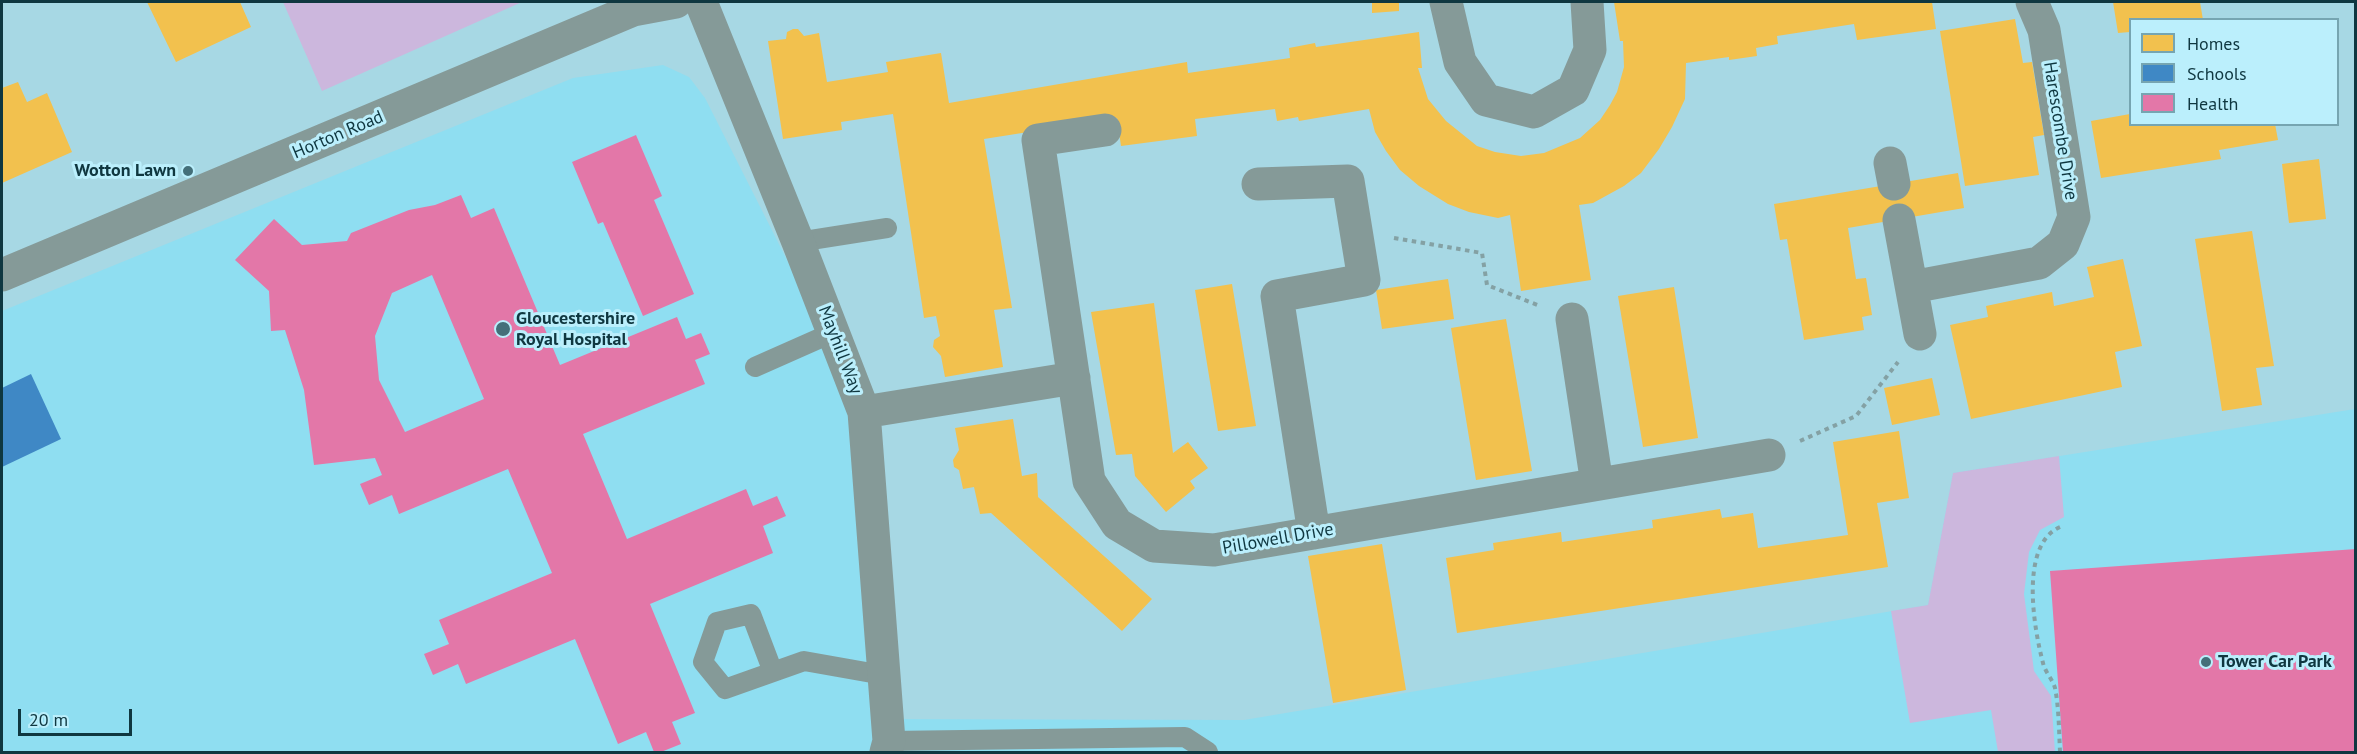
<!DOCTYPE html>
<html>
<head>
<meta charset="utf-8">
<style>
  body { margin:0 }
  #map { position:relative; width:2357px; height:754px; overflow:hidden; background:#a7d8e4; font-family:"PT Sans",sans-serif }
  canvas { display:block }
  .frame { position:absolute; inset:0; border:3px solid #0f3740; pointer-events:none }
  .legend { position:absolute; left:2129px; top:18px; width:210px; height:108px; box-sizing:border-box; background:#bbeffc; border:2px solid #76a5b1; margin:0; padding:8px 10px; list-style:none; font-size:18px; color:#0f3740 }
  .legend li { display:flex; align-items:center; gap:12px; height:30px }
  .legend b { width:30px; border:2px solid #76a5b1 }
  .scale { position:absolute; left:18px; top:709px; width:114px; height:27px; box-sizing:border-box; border:3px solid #0f3740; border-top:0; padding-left:8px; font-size:18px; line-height:21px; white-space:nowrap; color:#0f3740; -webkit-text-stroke:4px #bbeffc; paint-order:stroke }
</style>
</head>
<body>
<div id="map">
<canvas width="2357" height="754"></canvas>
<div class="frame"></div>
<ul class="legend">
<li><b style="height:16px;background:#f2c14e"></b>Homes</li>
<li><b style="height:16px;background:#3f88c5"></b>Schools</li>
<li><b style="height:16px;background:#e377a8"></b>Health</li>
</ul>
<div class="scale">20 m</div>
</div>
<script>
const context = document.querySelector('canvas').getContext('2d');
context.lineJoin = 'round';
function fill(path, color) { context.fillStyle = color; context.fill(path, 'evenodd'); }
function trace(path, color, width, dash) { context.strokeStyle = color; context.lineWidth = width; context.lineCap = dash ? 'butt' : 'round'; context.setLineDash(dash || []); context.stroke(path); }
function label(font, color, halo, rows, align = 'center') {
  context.font = font + ' "PT Sans",sans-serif'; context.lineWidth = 6; context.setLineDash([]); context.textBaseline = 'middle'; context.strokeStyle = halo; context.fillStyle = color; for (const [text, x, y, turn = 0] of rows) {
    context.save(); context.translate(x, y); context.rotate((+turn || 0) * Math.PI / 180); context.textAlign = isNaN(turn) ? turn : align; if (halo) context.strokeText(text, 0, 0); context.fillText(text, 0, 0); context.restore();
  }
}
const built = new Path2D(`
  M663,65L689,77L705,98L864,412L886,719L1244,720L1928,605L1953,473L2355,409V752H2V311L573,78Z`);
const green = new Path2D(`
  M283,2H522L322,91Z
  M2059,456L2064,517L2040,530L2029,552L2024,594L2034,671L2051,696L2055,752H1998L1991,710L1910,723L1891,611L1928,605L1953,473Z`);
const homes = new Path2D(`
  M147,2H240L251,27L176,62Z
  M1372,2H1399V11L1372,13Z
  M1614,2H1932L1936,29L1857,40L1854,24L1777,36L1778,44L1756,48L1757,56L1729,60V57L1686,63L1685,99L1672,127L1659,149L1641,173L1624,186L1593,203L1579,205L1591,280L1521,291L1510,215L1498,218L1469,212L1448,204L1419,186L1400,170L1386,151L1375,132L1369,109L1299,121L1298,117L1277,121L1275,109L1195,119L1197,136L1121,146L1117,118L984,139L1012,308L994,310L1003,367L945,377L941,356L933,347L934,340L940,336L936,316L924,318L893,114L841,122L842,130L783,139L768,41L786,39L787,32L793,29H798L804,36L819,33L827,82L888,72L886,62L941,53L949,103L1187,62L1188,73L1290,58L1289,48L1315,43L1316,47L1419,32L1422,68H1418L1420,74L1428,99L1446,121L1477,146L1495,152L1521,156L1544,153L1580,138L1600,120L1610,105L1617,92L1624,67L1623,41H1620Z
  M2113,2H2200L2203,20H2130V32L2118,33Z
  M2015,19L2023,63L2032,62L2044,135L2033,137L2039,175L1965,186L1940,31Z
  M18,82L27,102L47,93L72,152L2,183V88Z
  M2130,114V124H2275L2278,140L2219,150L2221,159L2101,178L2091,121Z
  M2319,159L2326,219L2289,223L2282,164Z
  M1958,173L1964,208L1848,228L1856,279L1866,278L1872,315L1862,317L1864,330L1804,340L1787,239L1780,240L1774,204Z
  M2252,231L2274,366L2256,368L2262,405L2222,411L2195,239Z
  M2123,259L2142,346L2115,352L2122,387L1971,419L1950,325L1988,317L1986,306L2052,292L2054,306L2094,297L2087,267Z
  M1448,279L1454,319L1382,329L1376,290Z
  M1232,284L1256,426L1218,431L1195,290Z
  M1674,287L1698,438L1643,447L1618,296Z
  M1154,303L1173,453L1188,442L1208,468L1190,481L1195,488L1166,512L1135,476L1132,454L1116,455L1091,312Z
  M1506,319L1532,471L1476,480L1451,328Z
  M1932,378L1940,415L1892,425L1884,388Z
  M1013,419L1022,476L1037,473L1038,497L1152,599L1122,631L991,513L980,514L974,487L963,489L959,470L954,467L953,460L959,450L955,428Z
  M1899,431L1909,498L1877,503L1888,567L1457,633L1446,558L1494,550L1493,543L1561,532L1562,542L1653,528L1652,520L1720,509L1722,518L1753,513L1758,548L1848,535L1833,442Z
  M1382,544L1406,690L1333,703L1308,556Z`);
const schools = new Path2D(`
  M31,374L61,439L2,467V388Z`);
const health = new Path2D(`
  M636,135L662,196L654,200L694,294L643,316L603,222L598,224L572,162Z
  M461,195L471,218L494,208L560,365L677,317L686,339L701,333L710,354L695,360L705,384L583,434L627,539L746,489L753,506L777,496L786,516L763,526L773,553L650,604L695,713L672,722L681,744L661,752H654L646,732L618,744L575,639L466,684L458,664L433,675L424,654L449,644L439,620L552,573L508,469L399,514L392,495L369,505L360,484L382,475L375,458L314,465L304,390L285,330L271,331L269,291L235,260L274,219L302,245L347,241L351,233L409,210L435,205ZM432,275L484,399L405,432L379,380L375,336L392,293Z
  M2356,549V752H2063L2050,571Z`);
const path = new Path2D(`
  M1394,238L1482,253L1487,285L1540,306
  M1800,441L1856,416L1898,362
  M2060,527C2019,545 2034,629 2043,663C2045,672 2053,680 2055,688C2059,708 2059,732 2060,752`);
const lane = new Path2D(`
  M798,242L887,228
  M755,367L834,332
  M773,672L751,614L717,622L703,662L725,689L804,661L883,675
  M889,741L1185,737L1208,752`);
const street = new Path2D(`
  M701,2L798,242L864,412L889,741L886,752
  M1446,2L1460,62L1486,100L1534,112L1573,90L1590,50L1587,2
  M1105,130L1038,140L1089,481L1117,524L1154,546L1214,550L1769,455
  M1890,163L1894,184
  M1258,184L1348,181L1364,280L1277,296L1314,533
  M1899,220L1920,334
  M2,275L633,10L676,2
  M1912,287L2039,263L2063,244L2074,217L2044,30L2032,2
  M1572,319L1597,484
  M864,412L1074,378`);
const markers = [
  [188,171,6,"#446f79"],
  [503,329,8,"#446f79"],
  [2206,662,6,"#446f79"]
];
const streetNames = [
  ["Harescombe Drive",2060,131,81],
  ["Horton Road",338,135,-23],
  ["Mayhill Way",840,350,69],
  ["Pillowell Drive",1278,539,-10]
];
const poiNames = [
  ["Wotton Lawn",176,171,"right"],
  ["Gloucestershire",516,319],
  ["Royal Hospital",516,340],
  ["Tower Car Park",2218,662]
];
fill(built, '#8fdef1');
fill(green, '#ccb7dd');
fill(homes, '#f2c14e');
fill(schools, '#3f88c5');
fill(health, '#e377a8');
trace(path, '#84a1a4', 4, [4.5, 4.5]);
trace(lane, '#859a98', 20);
trace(street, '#859a98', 33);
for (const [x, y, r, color] of markers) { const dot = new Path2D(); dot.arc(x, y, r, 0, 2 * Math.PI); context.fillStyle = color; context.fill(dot); trace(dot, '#bbeffc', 2); }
label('18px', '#0f3740', '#bbeffc', streetNames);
label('bold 18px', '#0f3740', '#bbeffc', poiNames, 'left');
</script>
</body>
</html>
